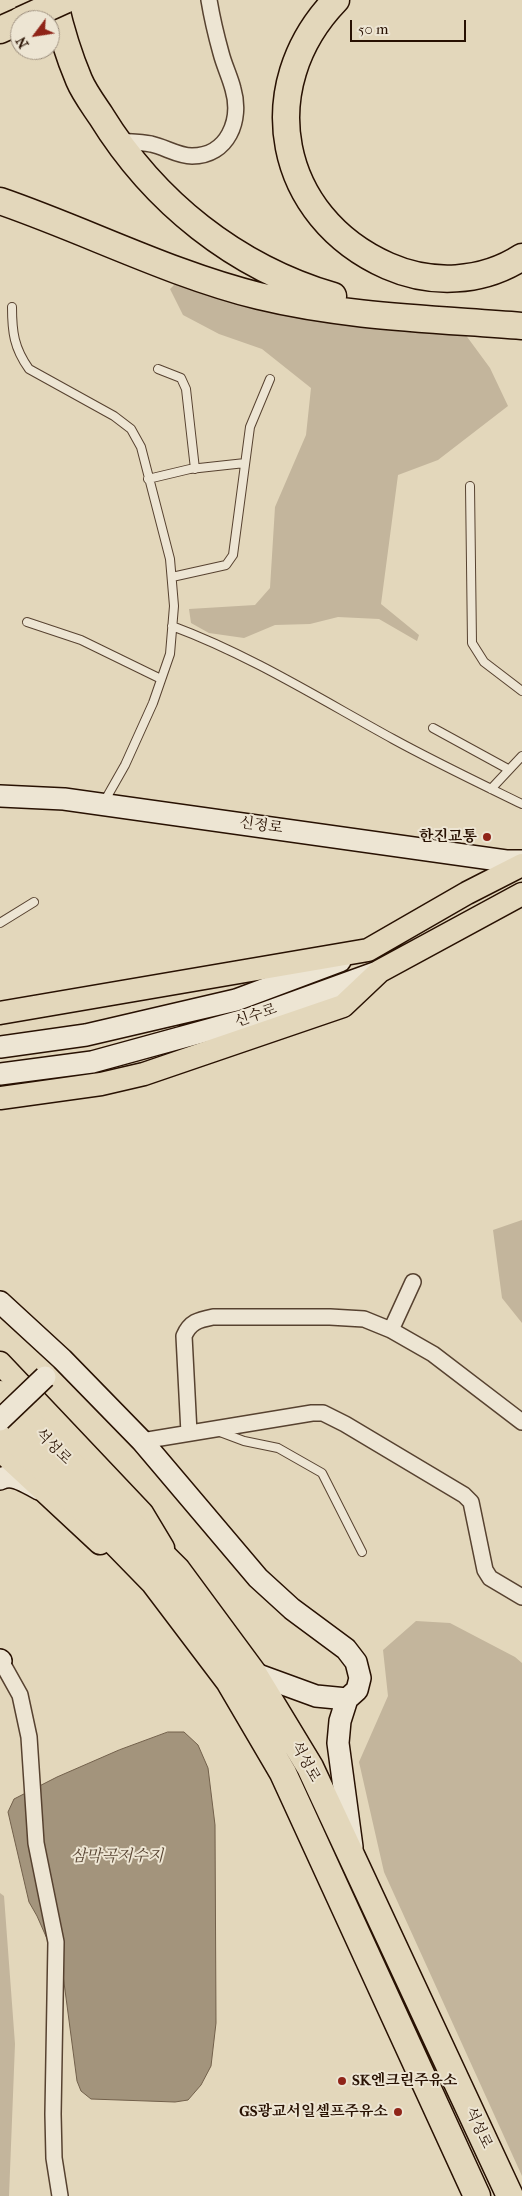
<!DOCTYPE html>
<html>
<head>
<meta charset="utf-8">
<style>
  body { margin:0 }
  #map { position:relative; width:522px; height:2196px; overflow:hidden; background:#e3d7bb; font-family:"IM FELL French Canon",serif }
  canvas { display:block }
  .north { position:absolute; left:10px; top:10px; width:50px; height:50px; box-sizing:border-box; background:#ede5d3; border:1px solid #9e907f; border-radius:50%; rotate:239deg; font-size:14px; font-weight:700; line-height:20px; text-align:center; color:#281102 }
  .north::after { content:''; display:block; margin:auto; width:18px; height:22px; background:#8f2418; clip-path:polygon(50% 0,100% 100%,50% 72%,0 100%) }
  .scale { position:absolute; left:350px; top:20px; width:116px; height:22px; box-sizing:border-box; border:2px solid #281102; border-top:0; padding-left:6px; font-size:15px; line-height:18px; white-space:nowrap; color:#281102; -webkit-text-stroke:4px #ede5d3; paint-order:stroke }
</style>
</head>
<body>
<div id="map">
<canvas width="522" height="2196"></canvas>
<div class="north">N</div>
<div class="scale">50 m</div>
</div>
<script>
const context = document.querySelector('canvas').getContext('2d');
context.lineJoin = 'round';
function fill(path, color) { context.fillStyle = color; context.fill(path, 'evenodd'); }
function trace(path, color, width, dash) { context.strokeStyle = color; context.lineWidth = width; context.lineCap = dash ? 'butt' : 'round'; context.setLineDash(dash || []); context.stroke(path); }
function label(font, color, halo, rows, align = 'center') {
  context.font = font + ' "IM FELL French Canon","Noto Serif KR",serif'; context.lineWidth = 4; context.setLineDash([]); context.textBaseline = 'middle'; context.strokeStyle = halo; context.fillStyle = color; for (const [text, x, y, turn = 0] of rows) {
    context.save(); context.translate(x, y); context.rotate((+turn || 0) * Math.PI / 180); context.textAlign = isNaN(turn) ? turn : align; if (halo) context.strokeText(text, 0, 0); context.fillText(text, 0, 0); context.restore();
  }
}
const green = new Path2D(`
  M181,278L465,334L490,368L508,406L438,460L398,475L381,604L419,635L417,641L379,619L338,617L310,624L275,625L244,638L209,633L191,623L189,609L255,605L270,588L275,507L306,435L311,388L262,349L219,334L183,315L170,289Z
  M522,1220V1323L502,1298L493,1230Z
  M416,1621L450,1623L515,1657L522,1663V2176L384,1872L359,1762L388,1696L383,1650Z
  M0,1893L4,1896L15,2044L9,2196H0Z`);
const water = new Path2D(`
  M168,1732H184L198,1745L208,1768L215,1825L216,2023L211,2066L201,2085L188,2100L175,2102L91,2099L81,2091L77,2081L63,1975L37,1916L29,1902L8,1812L14,1799L57,1777L119,1750Z`);
const lane = new Path2D(`
  M12,307C12,332 14,348 29,369L114,416L131,429L141,447L170,559L174,606L170,654L153,703L125,765L104,802
  M158,369L181,378L186,389L195,469
  M148,479L190,469L245,463
  M470,486L472,643L484,662L522,691
  M172,577L226,565L233,555L250,427L270,379
  M27,622L81,640L161,679
  M172,626C250,655 320,699 393,739C435,762 479,783 522,804
  M433,728L508,769
  M491,789L522,756
  M0,923L34,902
  M220,1432L244,1441L278,1448L322,1473L362,1552`);
const street = new Path2D(`
  M117,141C128,142 140,142 151,144C165,147 178,156 192,156C228,156 242,120 233,89C230,77 224,65 221,53C216,35 212,18 209,0
  M391,1330L413,1282
  M189,1433L184,1336C190,1322 198,1320 213,1317H330L364,1319L391,1330L433,1354L522,1422
  M142,1441L312,1413H323L345,1424L464,1495L471,1502L485,1570L490,1578L522,1597
  M1,1661L20,1695L29,1737L36,1843L56,1942L53,2114L54,2158L60,2196`);
const secondary = new Path2D(`
  M0,796L64,799L506,861H522
  M0,1047L86,1035L236,1000L340,961
  M0,1074L92,1062L245,1020L380,971
  M0,1302L62,1359L142,1441L258,1578L292,1609L346,1649L356,1662L360,1678L357,1690L347,1699L340,1721L338,1743L352,1847
  M0,1479C13,1472 27,1483 39,1489
  M0,1660L1,1661
  M253,1673L316,1696L347,1699`);
const primary = new Path2D(`
  M0,1013L368,950L467,893L522,865
  M0,1098L101,1084L144,1074L343,1006L380,971L522,894
  M0,1363L142,1513L163,1548
  M0,1450L100,1543`);
const highway = new Path2D(`
  M54,0C60,27 68,54 79,80C84,92 93,104 101,116C154,202 235,267 333,296
  M336,0C252,87 277,217 388,266C431,285 482,283 522,257
  M0,30L20,21
  M0,201C87,231 170,274 259,296C345,317 434,319 522,326
  M0,1394L177,1570L253,1673L310,1767L510,2196
  M0,1424L154,1582L229,1681L283,1773L477,2196`);
const secondaryBridge = new Path2D(`
  M0,1420L45,1377`);
const highwayBridge = new Path2D(`
  M21,20L65,0`);
const markers = [
  [487,837,5,"#8f2418"],
  [342,2081,5,"#8f2418"],
  [398,2112,5,"#8f2418"]
];
const streetNames = [
  ["신정로",261,826,8],
  ["신수로",256,1016,-19],
  ["석성로",53,1447,45],
  ["석성로",305,1762,61],
  ["석성로",478,2128,65]
];
const poiNames = [
  ["한진교통",477,837],
  ["SK엔크린주유소",352,2081,"left"],
  ["GS광교서일셀프주유소",388,2112]
];
const waterNames = [
  ["삼막곡저수지",117,1857]
];
fill(green, '#c3b59c');
fill(water, '#a3947c');
trace(water, '#72604b', 1);
trace(lane, '#574230', 10);
trace(street, '#574230', 18);
trace(secondary, '#281102', 24);
trace(primary, '#281102', 25);
trace(highway, '#281102', 29);
trace(lane, '#ede5d3', 8);
trace(street, '#ede5d3', 15);
trace(secondary, '#ede5d3', 21);
trace(primary, '#e3d7bb', 22);
trace(highway, '#e3d7bb', 26);
trace(secondaryBridge, '#281102', 24, []);
trace(highwayBridge, '#281102', 29, []);
trace(secondaryBridge, '#ede5d3', 21);
trace(highwayBridge, '#e3d7bb', 26);
for (const [x, y, r, color] of markers) { const dot = new Path2D(); dot.arc(x, y, r, 0, 2 * Math.PI); context.fillStyle = color; context.fill(dot); trace(dot, '#ede5d3', 2); }
label('15px', '#281102', '#ede5d3', streetNames);
label('bold 15px', '#281102', '#ede5d3', poiNames, 'right');
label('italic 16px', '#594533', '#ede5d3', waterNames);
</script>
</body>
</html>
